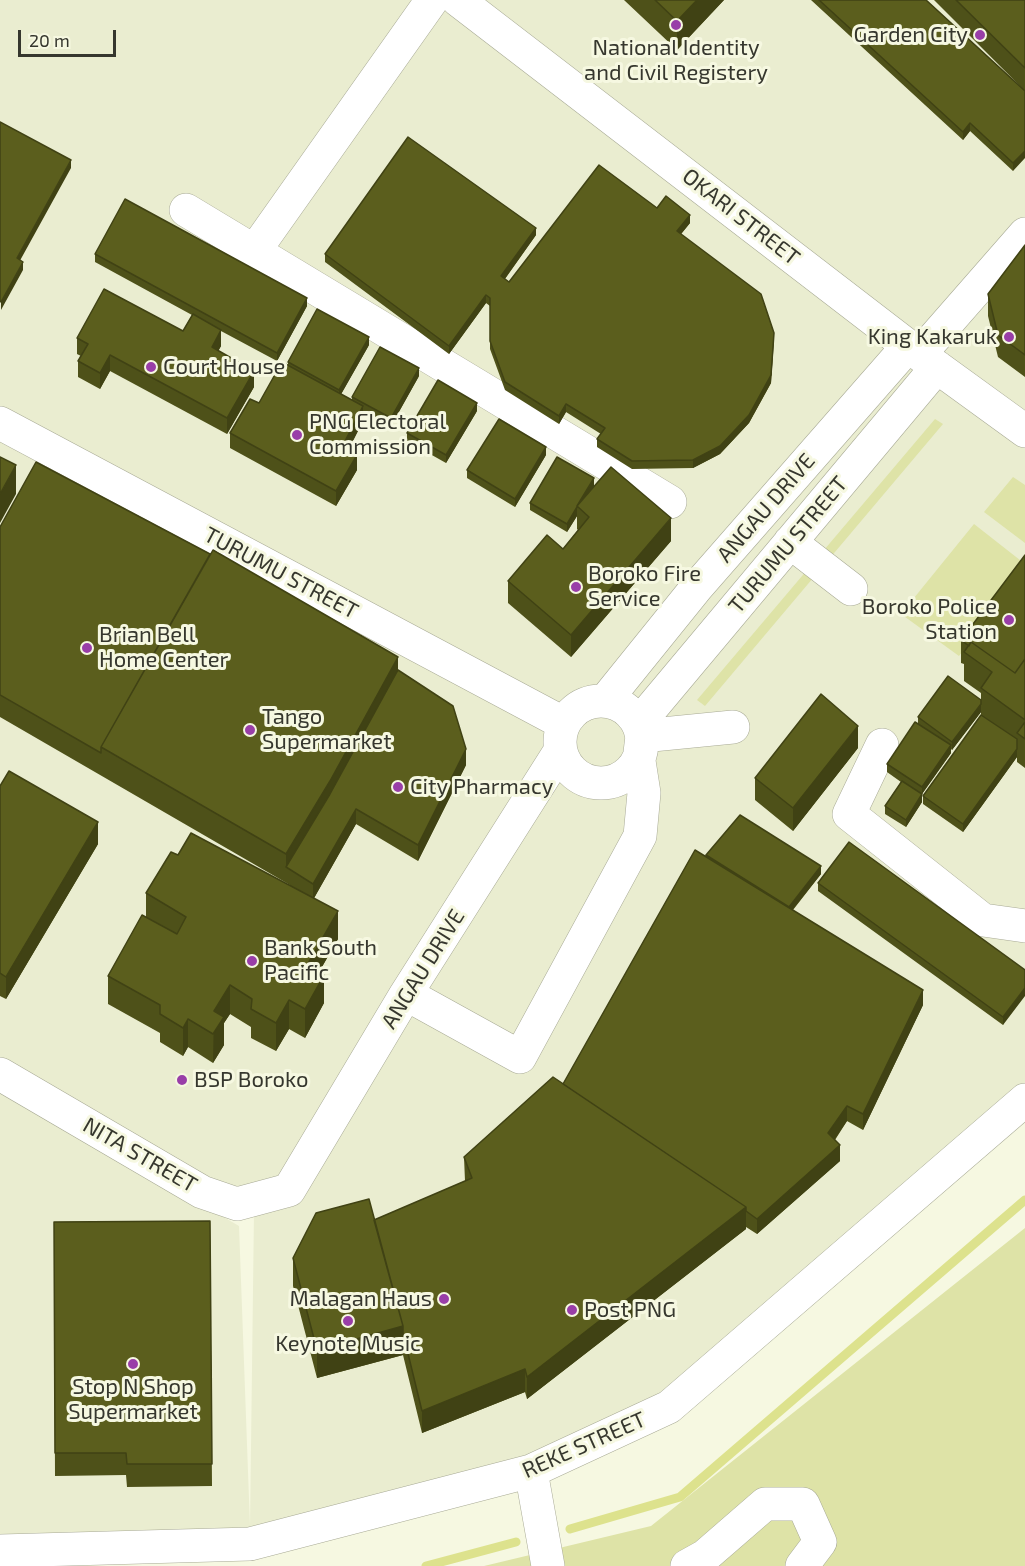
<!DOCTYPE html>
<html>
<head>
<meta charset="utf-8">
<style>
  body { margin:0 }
  #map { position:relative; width:1025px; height:1566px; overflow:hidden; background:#f6f8e1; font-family:"Exo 2",sans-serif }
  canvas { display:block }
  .scale { position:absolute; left:18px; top:30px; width:98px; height:27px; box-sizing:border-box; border:3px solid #36372e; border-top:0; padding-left:8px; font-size:18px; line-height:21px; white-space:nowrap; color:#36372e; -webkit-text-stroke:4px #f6f8e1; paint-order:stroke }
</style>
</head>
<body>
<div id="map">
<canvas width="1025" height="1566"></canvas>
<div class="scale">20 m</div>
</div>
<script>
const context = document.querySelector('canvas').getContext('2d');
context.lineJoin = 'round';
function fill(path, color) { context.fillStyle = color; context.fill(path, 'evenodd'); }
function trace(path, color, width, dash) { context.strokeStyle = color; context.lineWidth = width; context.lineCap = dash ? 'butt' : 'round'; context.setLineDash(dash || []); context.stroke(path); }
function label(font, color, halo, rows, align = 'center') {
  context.font = font + ' "Exo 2",sans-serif'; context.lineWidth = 6; context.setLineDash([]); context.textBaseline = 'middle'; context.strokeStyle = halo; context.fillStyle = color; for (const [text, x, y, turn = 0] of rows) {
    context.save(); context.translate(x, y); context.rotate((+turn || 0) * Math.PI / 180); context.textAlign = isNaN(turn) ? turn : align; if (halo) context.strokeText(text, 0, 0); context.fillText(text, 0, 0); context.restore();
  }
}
const built = new Path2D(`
  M0,0H1025V1100L669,1407L531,1471L250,1544H0V1086L239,1226L250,1526L254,1211L0,1065Z`);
const green = new Path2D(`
  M935,419L943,424L705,706L697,700Z
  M1013,477L1025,485V543L984,512Z
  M974,524L1025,564V567L959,656L901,614Z
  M1025,1228V1566H484L651,1526Z`);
const stream = new Path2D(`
  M570,1529L680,1497L1025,1200
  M426,1566L516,1542`);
const minor = new Path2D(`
  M458,0L908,346L1025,431
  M186,210L670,502
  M253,253L432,0
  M920,354L1025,234
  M0,423L563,723
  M790,542L851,589
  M560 742a41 41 0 1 1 82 0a41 41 0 1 1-82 0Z
  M605,701L697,587L908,346
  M639,723L937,367
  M882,745L849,814L983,920L1025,926
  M406,994L520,1057L640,836L644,793L639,761L642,736L733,727
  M0,1074L202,1192L237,1204L289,1190L406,994L560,751
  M531,1471L548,1566
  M0,1551L250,1544L531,1471L669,1407L1025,1100
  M687,1566L705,1556L765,1504H803L820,1542L802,1566`);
const wall = new Path2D(`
  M624,0H724L677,50Z
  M811,0H926L1025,91L1013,171L970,131L963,140Z
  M934,0H1025V91Z
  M657,208L690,223L681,234L774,341L771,383L749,423L720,454L693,468L632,469L597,447V439L601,434L566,412L559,424L505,390L490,349V306L486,303L449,354L325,262V254L536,235L505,279L509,282Z
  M1025,245V377L998,357L988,316V294Z
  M95,254L307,306L277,361L221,331V346L218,351L254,387L227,434L110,371L100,389L78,377V361L81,356L77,354V338L183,331L192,315L95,262Z
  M369,345L341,394L352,400V397L419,376L391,426L363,411V421L348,450L357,470L336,506L230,448V433L259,403L288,365V362Z
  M477,411L446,463L407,441V433Z
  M546,455L515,507L467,478V470Z
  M594,486L671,541L571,657L508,603V581L563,549L578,530L577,529V516L567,532L530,510V503Z
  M0,527L398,670L466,765L418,861L356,824L314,898L338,939L319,972L324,1003L305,1038L289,1029L276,1051L251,1038V1027L230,1014L224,1023V1045L213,1063L188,1047L183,1056L160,1042V1033L108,1004V976L146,917V893L178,855L290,885L0,717V723Z
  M1025,555V768L1017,762V757L963,832L923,804V796L981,716V712L952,750L951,749V753L922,794V802L906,827L885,814V806L901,782L887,772V764L918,724V717L981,700V693L964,681V664L961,663V640Z
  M858,748L793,831L755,800V778Z
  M0,786L98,844L6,999L0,996Z
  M706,855L821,874L793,910L923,1005L863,1130L847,1121L835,1140L840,1161L757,1234L746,1227V1229L527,1399L525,1392L422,1433L403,1355L317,1378L293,1286V1258L374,1220L465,1181L464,1157L563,1084L706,856Z
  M818,883L1025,970L1003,1025L818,891Z
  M210,1221L212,1486L127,1487L126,1475L55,1476L54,1222Z`);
const shadedWall = new Path2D(`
  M697,0H724L677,50V21Z
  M970,123V131L963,140V132Z
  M1025,151V158L1013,171V163Z
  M71,160V168L17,266V258Z
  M690,215V223L677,239V231Z
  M536,228V235L501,284V276Z
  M23,262V270L1,310V302Z
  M486,295V303L449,354V346Z
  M307,298V306L277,361V353Z
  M221,330V346L212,363V347Z
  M774,333L771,383L749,423L720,454L693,468V460Z
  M369,337V345L339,398V390Z
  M110,355V371L100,389V373Z
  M419,368V376L391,426V418Z
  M254,371V387L227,434V418Z
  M477,403V411L446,463V455Z
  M566,404V412L559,424V416Z
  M363,406V421L342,463V447Z
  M546,447V455L515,507V499Z
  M357,455V470L336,506V491Z
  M16,465V494L0,523V494Z
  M594,478V486L577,507Z
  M577,508V516L567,532V524Z
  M671,518V541L571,657V635Z
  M398,657V685L286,867V854Z
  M981,704V712L952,750V742Z
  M858,726V748L793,831V808Z
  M951,745V753L922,794V802L906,827V820L922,795V787Z
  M466,749V765L418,861V845Z
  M1017,749V757L963,832V824Z
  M356,809V824L313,900V884Z
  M98,822V844L6,999V977Z
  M821,866V874L789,914V907Z
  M338,911V939L307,993V965Z
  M324,975V1003L305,1038V1009Z
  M230,985V1014L224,1023V1045L213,1063L214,1011Z
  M1025,988V996L1003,1025V1017Z
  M923,990V1005L863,1130V1114Z
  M289,1000V1029L276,1051V1023Z
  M188,1019V1047L183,1056V1028Z
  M847,1106V1121L828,1149V1133Z
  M840,1145V1161L757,1234V1219Z
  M746,1207V1229L527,1399V1377Z
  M403,1326V1355L317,1378V1350Z
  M525,1369V1392L422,1433V1411Z`);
const building = new Path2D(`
  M655,0H697L677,21Z
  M819,0H926L1025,91V151L1013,163L970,123L963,132Z
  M956,0H1025V68Z
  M0,122L71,160L17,258L23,262L1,302L0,301Z
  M408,137L536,228L501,276L509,282L599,165L657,208L666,196L690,215L677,231L761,294L774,333L771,375L749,415L720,446L693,460L632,461L597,439L605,428L566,404L559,416L505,382L490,341V298L486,295L449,346L325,254Z
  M125,199L307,298L277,353L95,254Z
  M1025,245V355L998,335L988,294Z
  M104,289L183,331L193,314L221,330L212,347L254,371L227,418L110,355L100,373L78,361L88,344L77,338Z
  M317,309L369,337L339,390L288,362Z
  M380,347L419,368L391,418L352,397Z
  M282,362L363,406L342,447L357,455L336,491L230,433L250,399L259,403Z
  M438,380L477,403L446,455L407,433Z
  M499,419L546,447L515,499L467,470Z
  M0,457L16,465L0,494Z
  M557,457L594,478L577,506V507L567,524L530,503Z
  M36,462L210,554L101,747V753L0,695V527Z
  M611,467L671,518L571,635L508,581L547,535L563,549L589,517L577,506Z
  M213,550L398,657L330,781L286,854L101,747Z
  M1025,555V659L1015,673L971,642L969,646L961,640Z
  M971,642L1015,673L1025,659V720L981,688L992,672L964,652Z
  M398,670L453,706L466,749L418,845L356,809L313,884L286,867L330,794Z
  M948,676L981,700V704L952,742L918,717Z
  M821,694L858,726L793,808L755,778Z
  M981,715L1017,739V749L963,824L923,796Z
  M915,722L951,745L922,787L887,764Z
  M1025,722V739L1017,733Z
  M9,771L98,822L6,977L0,973V786Z
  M902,781L922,794L906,820L885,806Z
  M740,815L821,866L789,907L706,855Z
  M191,833L338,911L307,965L324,975L305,1009L289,1000L276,1023L251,1009L252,999L230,985L214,1011L224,1017L213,1034L188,1019L183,1028L160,1014V1005L108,976L142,915L177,934L186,917L146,893L171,852L178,855Z
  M849,842L1025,970V988L1003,1017L818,883Z
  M695,850L923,990L863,1114L847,1106L828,1133L840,1145L757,1219L746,1211V1207L563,1084Z
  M553,1077L746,1207L527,1377L525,1369L422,1411L403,1333V1326L374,1220L472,1178L464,1157Z
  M369,1199L403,1326L317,1350L293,1258L316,1213Z
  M210,1221L212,1464H127L126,1453H55L54,1222Z`);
const markers = [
  [676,25,6,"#993ea8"],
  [980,35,6,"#993ea8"],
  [1009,337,6,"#993ea8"],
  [151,367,6,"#993ea8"],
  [297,435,6,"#993ea8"],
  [576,587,6,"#993ea8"],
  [1009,620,6,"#993ea8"],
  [87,648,6,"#993ea8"],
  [250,730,6,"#993ea8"],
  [398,787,6,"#993ea8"],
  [252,961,6,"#993ea8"],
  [182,1080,6,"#993ea8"],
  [444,1299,6,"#993ea8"],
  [572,1310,6,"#993ea8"],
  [348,1321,6,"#993ea8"],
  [133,1364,6,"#993ea8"]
];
const poiNames = [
  ["Garden City",968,35,"right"],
  ["National Identity",676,48,"center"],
  ["and Civil Registery",676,73,"center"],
  ["King Kakaruk",997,337,"right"],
  ["Court House",163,367],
  ["PNG Electoral",309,422],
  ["Commission",309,447],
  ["Boroko Fire",588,574],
  ["Service",588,599],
  ["Boroko Police",997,607,"right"],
  ["Station",997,632,"right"],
  ["Brian Bell",99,635],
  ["Home Center",99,660],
  ["Tango",262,717],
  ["Supermarket",262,742],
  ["City Pharmacy",410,787],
  ["Bank South",264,948],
  ["Pacific",264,973],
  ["BSP Boroko",194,1080],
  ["Malagan Haus",432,1299,"right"],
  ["Post PNG",584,1310],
  ["Keynote Music",348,1344,"center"],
  ["Stop N Shop",133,1387,"center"],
  ["Supermarket",133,1412,"center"]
];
const streetNames = [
  ["OKARI STREET",741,217,38],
  ["ANGAU DRIVE",766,508,-49],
  ["TURUMU STREET",788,545,-50],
  ["TURUMU STREET",281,573,28],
  ["ANGAU DRIVE",423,969,-58],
  ["NITA STREET",140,1155,30],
  ["REKE STREET",584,1445,-24]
];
fill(built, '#eaedd0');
fill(green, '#dee3a7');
trace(stream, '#dde28d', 9);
trace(minor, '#a8aa95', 34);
trace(minor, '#fff', 33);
fill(wall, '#4e5119');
fill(shadedWall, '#404214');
fill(building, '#5b5e1d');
trace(building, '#404214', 1.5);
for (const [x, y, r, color] of markers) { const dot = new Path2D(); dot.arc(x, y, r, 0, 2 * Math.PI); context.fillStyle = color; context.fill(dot); trace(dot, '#f6f8e1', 2); }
label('22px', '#36372e', '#f6f8e1', poiNames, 'left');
label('22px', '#36372e', '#f6f8e1', streetNames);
</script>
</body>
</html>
